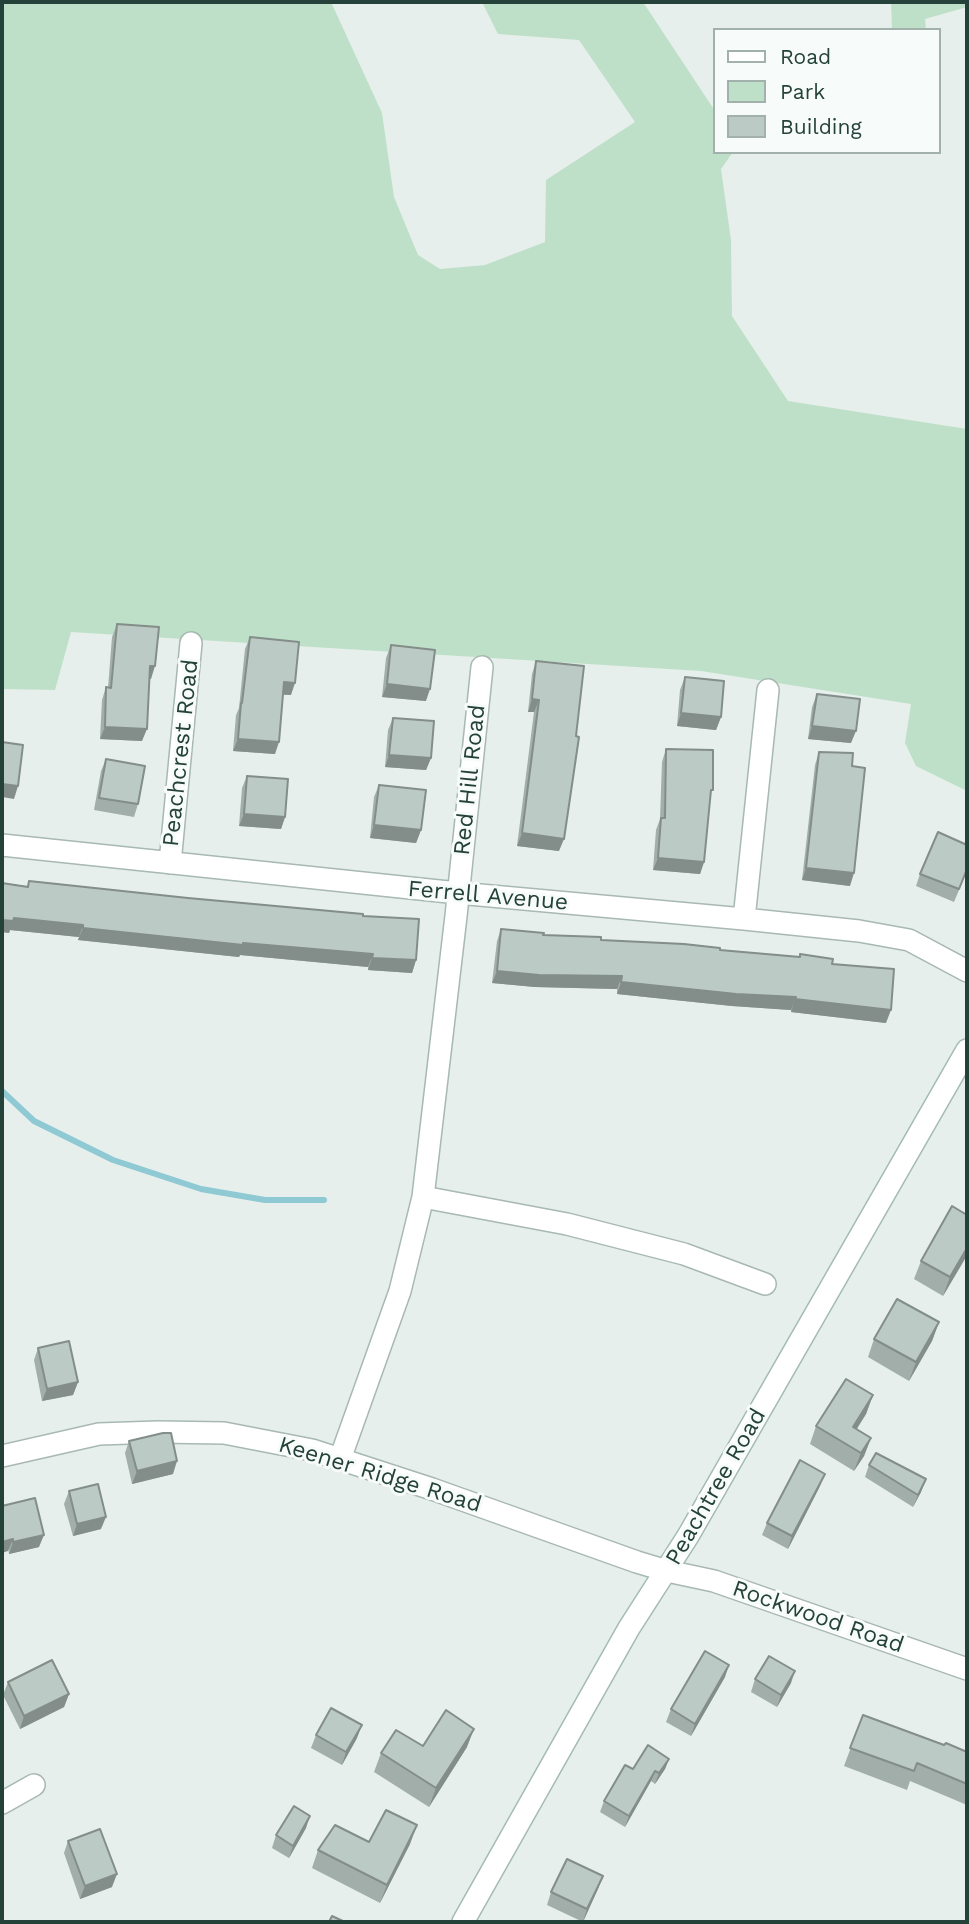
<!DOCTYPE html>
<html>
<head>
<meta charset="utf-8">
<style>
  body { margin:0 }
  #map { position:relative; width:969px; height:1924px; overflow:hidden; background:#e6efeb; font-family:"Work Sans",sans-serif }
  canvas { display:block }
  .frame { position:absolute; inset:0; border:4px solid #24423a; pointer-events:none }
  .legend { position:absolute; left:713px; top:28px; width:228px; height:126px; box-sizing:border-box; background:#f7fbf9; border:2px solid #a3b1ad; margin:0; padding:9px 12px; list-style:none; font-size:21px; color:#24423a }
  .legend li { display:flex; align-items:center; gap:14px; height:35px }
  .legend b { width:35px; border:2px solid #a3b1ad }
</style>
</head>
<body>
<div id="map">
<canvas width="969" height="1924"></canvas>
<div class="frame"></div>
<ul class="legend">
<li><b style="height:9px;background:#fff"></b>Road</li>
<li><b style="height:19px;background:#bfe0c8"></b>Park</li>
<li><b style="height:19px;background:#bbcac4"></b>Building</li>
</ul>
</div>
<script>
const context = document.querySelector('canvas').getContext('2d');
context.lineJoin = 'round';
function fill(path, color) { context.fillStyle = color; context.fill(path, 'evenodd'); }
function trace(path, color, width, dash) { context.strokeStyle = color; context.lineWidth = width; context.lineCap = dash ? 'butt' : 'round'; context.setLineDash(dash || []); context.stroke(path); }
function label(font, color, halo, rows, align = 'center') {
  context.font = font + ' "Work Sans",sans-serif'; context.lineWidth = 6; context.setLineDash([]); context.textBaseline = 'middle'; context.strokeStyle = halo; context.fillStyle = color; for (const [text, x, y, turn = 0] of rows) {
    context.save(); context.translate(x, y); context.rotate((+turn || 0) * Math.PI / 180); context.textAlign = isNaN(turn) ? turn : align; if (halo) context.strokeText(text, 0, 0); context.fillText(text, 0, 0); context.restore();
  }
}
const green = new Path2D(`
  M2,2H331L382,113L394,197L418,255L440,269L485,265L545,242L546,180L635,122L579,40L498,34L482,2H643L715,111V152H733L721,169L731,240L732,316L788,401L967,429V791L916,766L905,743L911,704L701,671L71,632L55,690L2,689Z
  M891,2H967V7L925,19L926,30H892Z`);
const stream = new Path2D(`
  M2,1091L34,1121L113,1160L201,1189L265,1200H324`);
const street = new Path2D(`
  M2,845L458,893L744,919L859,931L909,940L967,971
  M170,863L191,643
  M744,919L768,690
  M423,1197L567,1224L684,1254L765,1284
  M2,1456L99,1434L158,1432L224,1433L312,1450L432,1489L637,1562L667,1571L714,1581L967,1669
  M340,1459L400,1291L423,1197L456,916L482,667
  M2,1803L34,1785`);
const secondary = new Path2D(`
  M463,1922L629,1628L688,1536L967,1050`);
const wall = new Path2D(`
  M117,624L151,679H149L142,741L100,739L102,700L106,687L108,688L112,637Z
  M250,637L291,695H283L275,754L233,751L236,715L239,708L245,649Z
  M391,645L426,701L382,697L386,658Z
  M536,661L559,851L517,846L534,712H528L532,674Z
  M685,677L721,717L716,730L677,726L680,690Z
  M817,694L851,743L808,739L812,707Z
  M393,718L431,758L426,770L385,767L388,730Z
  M666,749L704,862L700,874L653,870L656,830L660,819L662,762Z
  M819,752L852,766L850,886L802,880L815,765Z
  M106,759L138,804L134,817L94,810L101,771Z
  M247,776L285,817L281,829L239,826L242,788Z
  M379,785L421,830L416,843L370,838L374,797Z
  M967,871L954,902L916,886L920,874Z
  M29,881L188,898L363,916L416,960L412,973L368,970V967L240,955L239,957L78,940L79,937L10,930L9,933L2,932V883L27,886Z
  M501,929L543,935L720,950L799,957L800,954L832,964L886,1023L791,1012V1010L732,1006L617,994V989L535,987L492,983L497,941Z
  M967,1215V1258L966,1257L943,1296L914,1279L921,1261Z
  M939,1322L932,1341L909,1381L868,1357L874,1339Z
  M38,1348L78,1382L73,1395L42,1401L34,1360Z
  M873,1395L866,1414L857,1429L871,1438L864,1456L854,1471L810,1444L816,1426Z
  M129,1441L173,1474L132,1484L125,1453Z
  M869,1465L921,1492L913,1507L865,1477Z
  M820,1486L788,1549L762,1535L767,1523Z
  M69,1491L101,1529L73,1536L64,1504Z
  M2,1506L39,1547L9,1554Z
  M725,1677L691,1736L666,1722L671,1709Z
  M755,1679L791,1683L777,1707L751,1692Z
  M8,1682L69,1694L64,1707L20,1729L3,1695Z
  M863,1715L944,1745L967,1752V1805L910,1781L907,1790L844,1766Z
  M316,1735L357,1738L342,1765L311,1748Z
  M423,1746L467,1747L429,1807L374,1772L381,1753Z
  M669,1759L665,1769L655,1784L651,1781L625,1827L600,1812L604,1801L633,1769Z
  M306,1828L289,1858L272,1848L276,1835Z
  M68,1841L112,1887L80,1899L64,1853Z
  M369,1842L410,1844L380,1903L312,1868L318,1850Z
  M603,1876L583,1922L547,1905L551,1892Z`);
const shadedWall = new Path2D(`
  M150,666H155L151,679L145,678Z
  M284,682L295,683L291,695L280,694Z
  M387,684L430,689L426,701L382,697Z
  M532,699L539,700L534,712H528Z
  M681,713L721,717L716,730L677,726Z
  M812,726L856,731L851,743L808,739Z
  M105,727L147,729L142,741L100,739Z
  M238,739L279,742L275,754L233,751Z
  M389,755L431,758L426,770L385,767Z
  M2,784L18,786L14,799L2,797Z
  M244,814L285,817L281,829L239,826Z
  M374,825L421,830L416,843L370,838Z
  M522,833L564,839L559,851L517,846Z
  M658,858L704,862L700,874L653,870Z
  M806,868L854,873L850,886L802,880Z
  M14,918L83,925L79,937L10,930L9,933L2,932V920Z
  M83,928L373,954L368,967L240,955L239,957L78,940Z
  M372,958L416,960L412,973L368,970Z
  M497,971L622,976L617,989L535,987L492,983Z
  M621,982L796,997L791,1010L732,1006L617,994Z
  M795,999L891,1010L886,1023L791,1012Z
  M967,1248L966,1257L943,1296L950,1277Z
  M939,1322L932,1341L909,1381L916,1362Z
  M78,1382L73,1395L42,1401L47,1389Z
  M873,1395L866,1414L846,1445L853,1427Z
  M871,1438L864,1456L854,1471L861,1453Z
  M177,1461L173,1474L132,1484L137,1471Z
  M825,1474L820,1486L788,1549L792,1536Z
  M926,1479L921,1492L913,1507L918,1495Z
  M106,1517L101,1529L73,1536L77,1524Z
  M44,1535L39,1547L9,1554L13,1542Z
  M13,1539L8,1551L2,1553V1542Z
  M729,1665L725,1677L691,1736L695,1724Z
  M795,1671L791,1683L777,1707L781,1695Z
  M69,1694L64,1707L20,1729L24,1716Z
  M362,1725L357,1738L342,1765L346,1752Z
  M474,1729L467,1747L429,1807L436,1788Z
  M669,1759L665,1769L655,1784L659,1773Z
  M655,1771L651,1781L625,1827L629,1816Z
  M310,1816L306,1828L289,1858L293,1846Z
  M417,1825L410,1844L380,1903L387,1885Z
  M117,1874L112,1887L80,1899L85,1886Z
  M603,1876L598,1889L583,1922L587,1909Z`);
const building = new Path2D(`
  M117,624L159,627L155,666H150L147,729L105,727L106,687L111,688Z
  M250,637L299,642L295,683L284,682L279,742L238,739L241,703H242Z
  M391,645L435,650L430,689L387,684Z
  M536,661L584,666L576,736L579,737L564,839L522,833L539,700L532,699Z
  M685,677L724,681L721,717L681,713Z
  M817,694L860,699L856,731L812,726Z
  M393,718L434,721L431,758L389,755Z
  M2,742L23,745L18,786L2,784Z
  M666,749L713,750V790H711L704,862L658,858L661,818H665Z
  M819,752L853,753L852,766L865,768L854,873L806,868Z
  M106,759L145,766L138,804L99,798Z
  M247,776L288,779L285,817L244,814Z
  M379,785L426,790L421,830L374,825Z
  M938,832L967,845V869L959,889L920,874Z
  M29,881L188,898L363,914V916L419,919L416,960L372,958L373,954L243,943V945L83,928V925L14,918L13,921L2,920V883L28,887Z
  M501,929L544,933L543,935L601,937V940L684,944L720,948V950L800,957V954L833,959L832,964L894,969L891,1010L795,999L796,997L736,994L621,982L622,976L539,975L497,971Z
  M952,1206L967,1215V1248L950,1277L921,1261Z
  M897,1299L939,1322L916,1362L874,1339Z
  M69,1341L78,1382L47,1389L38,1348Z
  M846,1379L873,1395L853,1427L871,1438L861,1453L816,1426Z
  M163,1433H171L177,1461L137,1471L129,1441Z
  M876,1453L926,1479L918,1495L869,1465Z
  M800,1460L825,1474L792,1536L767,1523Z
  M98,1484L106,1517L77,1524L69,1491Z
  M35,1498L44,1535L13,1542V1539L2,1542V1506Z
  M705,1651L729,1665L695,1724L671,1709Z
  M769,1656L795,1671L781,1695L755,1679Z
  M52,1660L69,1694L24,1716L8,1682Z
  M331,1708L362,1725L346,1752L316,1735Z
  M446,1710L474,1729L436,1788L381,1753L396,1730L423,1746Z
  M863,1715L944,1745L946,1743L967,1752V1784L917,1763L914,1771L850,1748Z
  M648,1745L669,1759L659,1773L655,1771L629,1816L604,1801L625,1765L633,1769Z
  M294,1806L310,1816L293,1846L276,1835Z
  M386,1810L417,1825L387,1885L318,1850L335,1825L369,1842Z
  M100,1829L117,1874L85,1886L68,1841Z
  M567,1859L603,1876L587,1909L551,1892Z
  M332,1916L345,1922H329Z`);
const streetNames = [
  ["Peachcrest Road",181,753,-84],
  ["Red Hill Road",470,780,-84],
  ["Ferrell Avenue",488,896,5],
  ["Keener Ridge Road",380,1475,17],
  ["Peachtree Road",716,1487,-60],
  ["Rockwood Road",818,1617,19]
];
fill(green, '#bfe0c8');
trace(stream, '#8ec9d4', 6);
trace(street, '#a8b8b2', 24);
trace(secondary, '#a4bbb3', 24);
trace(street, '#fff', 21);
trace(secondary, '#fff', 21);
fill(wall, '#a1aea9');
fill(shadedWall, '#838d89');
fill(building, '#bbcac4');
trace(building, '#838d89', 2);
label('23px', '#24423a', '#f7fbf9', streetNames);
</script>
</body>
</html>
